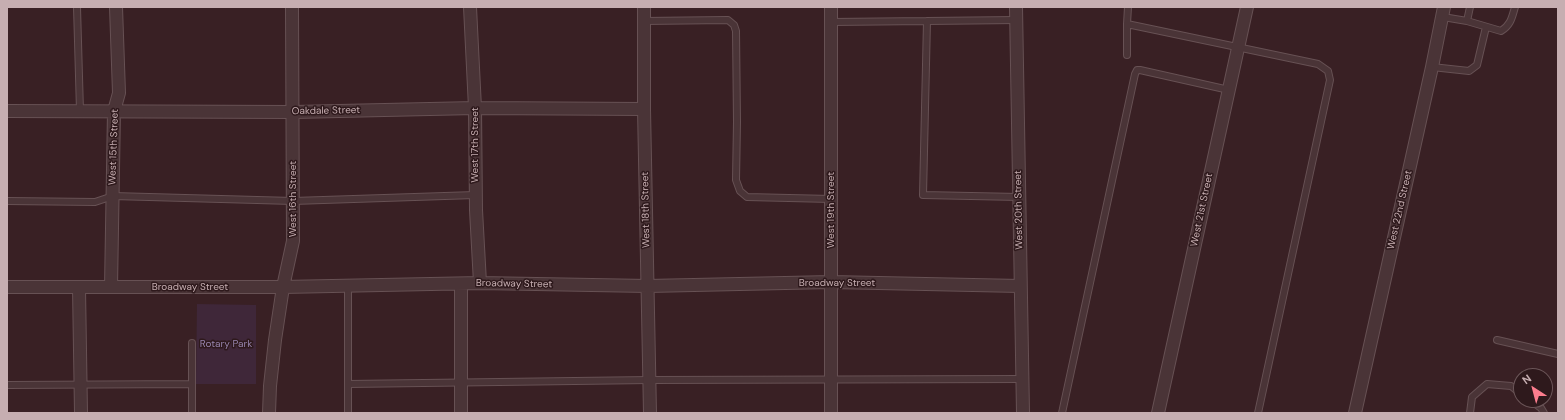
<!DOCTYPE html>
<html>
<head>
<meta charset="utf-8">
<style>
  body { margin:0 }
  #map { position:relative; width:1565px; height:420px; overflow:hidden; background:#392024; font-family:"DM Sans",sans-serif }
  canvas { display:block }
  .frame { position:absolute; inset:0; border:8px solid #c6aeb1; pointer-events:none }
  .north { position:absolute; left:1513px; top:368px; width:40px; height:40px; box-sizing:border-box; background:#2e191c; border:1px solid #6b5558; border-radius:50%; rotate:324deg; font-size:11px; font-weight:700; line-height:16px; text-align:center; color:#c6aeb1 }
  .north::after { content:''; display:block; margin:auto; width:14px; height:18px; background:#fc7d8e; clip-path:polygon(50% 0,100% 100%,50% 72%,0 100%) }
</style>
</head>
<body>
<div id="map">
<canvas width="1565" height="420"></canvas>
<div class="frame"></div>
<div class="north">N</div>
</div>
<script>
const context = document.querySelector('canvas').getContext('2d');
context.lineJoin = 'round';
function fill(path, color) { context.fillStyle = color; context.fill(path, 'evenodd'); }
function trace(path, color, width, dash) { context.strokeStyle = color; context.lineWidth = width; context.lineCap = dash ? 'butt' : 'round'; context.setLineDash(dash || []); context.stroke(path); }
function label(font, color, halo, rows, align = 'center') {
  context.font = font + ' "DM Sans",sans-serif'; context.lineWidth = 3; context.setLineDash([]); context.textBaseline = 'middle'; context.strokeStyle = halo; context.fillStyle = color; for (const [text, x, y, turn = 0] of rows) {
    context.save(); context.translate(x, y); context.rotate((+turn || 0) * Math.PI / 180); context.textAlign = isNaN(turn) ? turn : align; if (halo) context.strokeText(text, 0, 0); context.fillText(text, 0, 0); context.restore();
  }
}
const green = new Path2D(`
  M197,304L256,305V384H196Z`);
const lane = new Path2D(`
  M77,7L80,111
  M1128,7L1127,24L1318,64L1328,71L1330,80L1258,413
  M1470,7L1467,21L1501,31C1511,25 1512,17 1515,7
  M1443,17L1467,21
  M644,21L728,20L734,25L736,31L737,122L736,180L740,191L747,197L831,199
  M927,21L1017,20
  M831,22L927,21L923,195L1019,197
  M1127,55V24
  M1432,67L1469,71L1477,65L1486,27
  M7,201L95,202L113,196L293,201L475,195
  M348,286V413
  M1497,340L1558,354
  M192,343V413
  M348,384L650,380L1022,379
  M7,385L192,384
  M1530,400L1541,408L1544,413
  M1062,413L1135,74L1137,70H1140L1229,90
  M1470,413L1472,397L1487,384L1511,386L1521,394`);
const street = new Path2D(`
  M470,7L475,108L476,210L480,283
  M644,7V109L650,413
  M1016,7L1023,413
  M7,111L294,112L475,108L644,109
  M7,287H283L480,283L648,286L831,282L1020,286
  M111,287L114,111L119,93L116,7
  M79,288L81,413
  M269,413L270,386L275,340L283,287L293,241L292,7
  M461,413V284
  M831,413V7
  M1158,413L1247,7
  M1355,413L1432,67L1444,7`);
const streetNames = [
  ["Oakdale Street",326,111,-1],
  ["West 17th Street",475,145,-90],
  ["West 15th Street",114,147,-88],
  ["West 16th Street",293,199,-90],
  ["West 18th Street",646,210,-91],
  ["West 19th Street",831,210,-90],
  ["West 20th Street",1019,210,-91],
  ["West 21st Street",1202,210,-78],
  ["West 22nd Street",1400,210,-77],
  ["Broadway Street",837,283],
  ["Broadway Street",514,284,1],
  ["Broadway Street",190,287]
];
const parkNames = [
  ["Rotary Park",226,344]
];
fill(green, '#3f2739');
trace(lane, '#675154', 8);
trace(street, '#675154', 14);
trace(lane, '#4a3437', 6);
trace(street, '#4a3437', 12);
label('10px', '#c6aeb1', '#2e191c', streetNames);
label('10px', '#9784ad', '#2e191c', parkNames);
</script>
</body>
</html>
